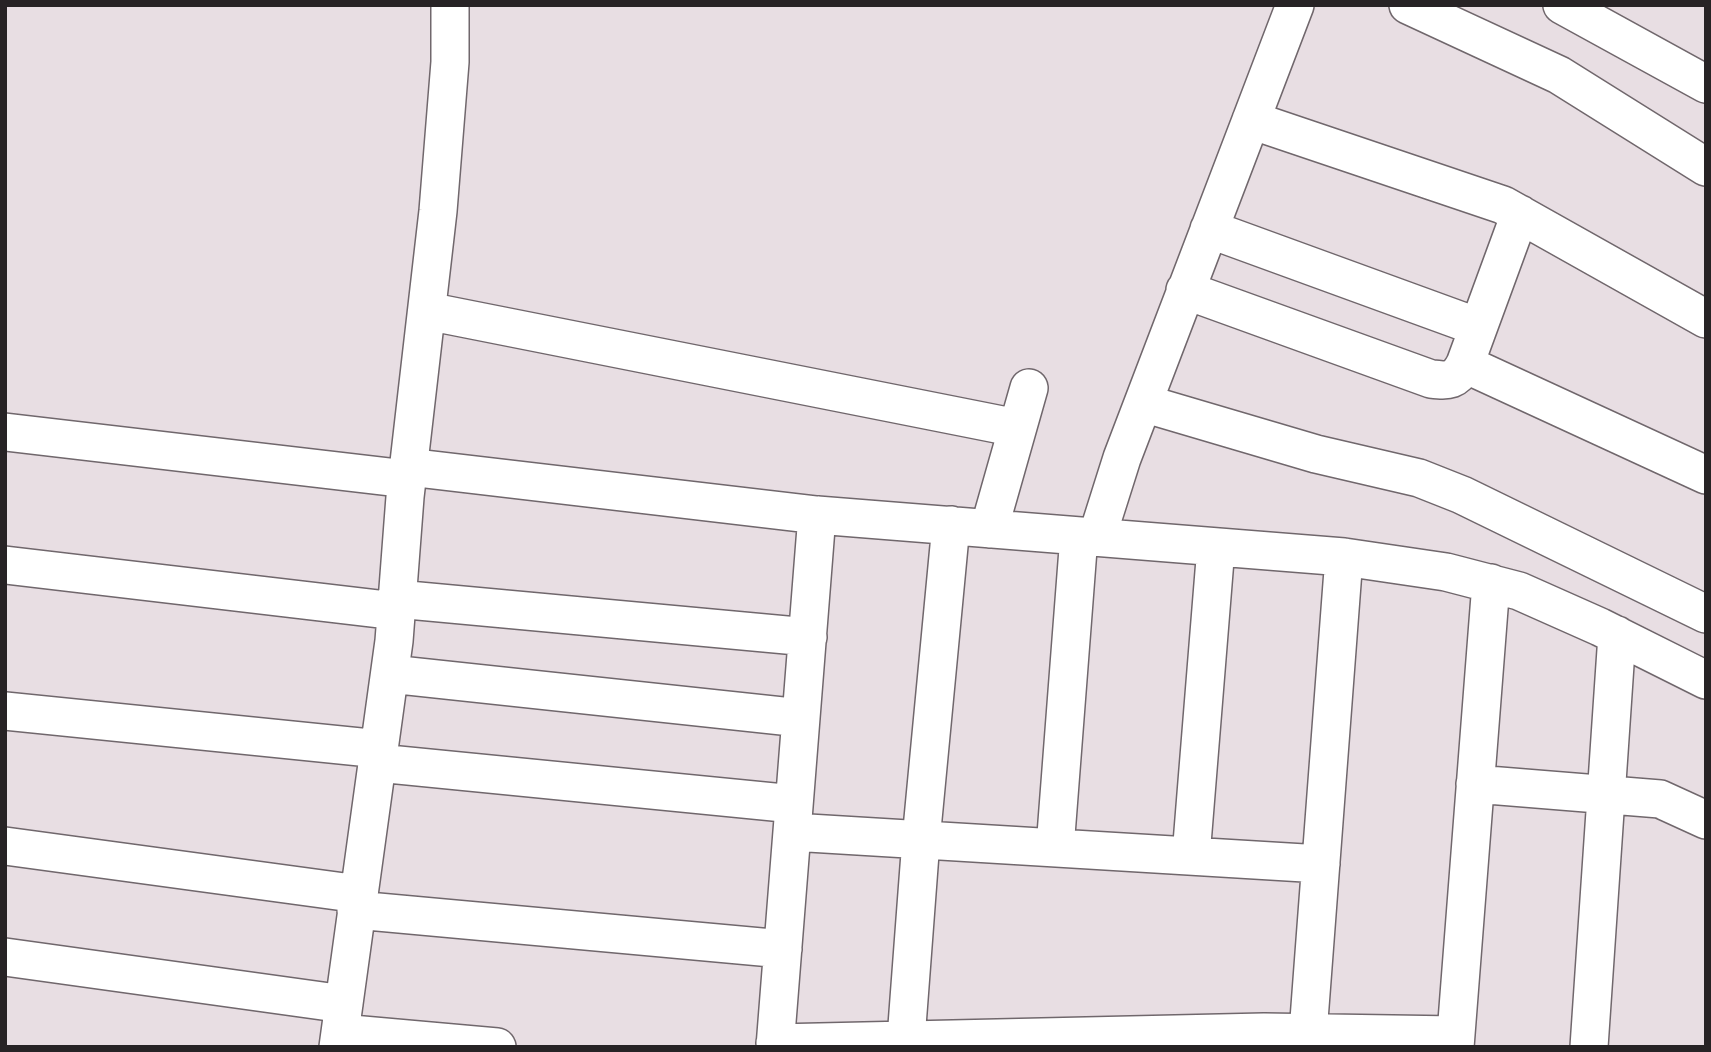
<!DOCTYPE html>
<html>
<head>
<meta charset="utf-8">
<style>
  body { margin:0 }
  #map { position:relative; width:1711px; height:1052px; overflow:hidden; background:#e8dee3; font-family:Overpass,sans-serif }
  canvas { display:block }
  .frame { position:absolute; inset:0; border:7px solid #272325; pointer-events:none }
</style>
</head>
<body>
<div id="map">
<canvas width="1711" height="1052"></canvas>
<div class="frame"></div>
</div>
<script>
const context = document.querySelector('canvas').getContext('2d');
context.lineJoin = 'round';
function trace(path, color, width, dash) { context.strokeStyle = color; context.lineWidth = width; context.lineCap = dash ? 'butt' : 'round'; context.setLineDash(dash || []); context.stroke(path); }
const minor = new Path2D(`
  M1408,5L1559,75L1706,167
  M1562,5L1706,84
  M1251,120L1503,205L1706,319
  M1209,229L1478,327
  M1185,290L1431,379C1449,381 1456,381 1465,364L1520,214
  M427,311L1017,428
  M1465,364L1706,475
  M1143,403L1316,454L1419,478L1462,495L1706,614
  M5,432L407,479
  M408,467L817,515L1344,557L1446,572L1519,591L1600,627L1706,680
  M989,529L1029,388
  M1097,537L1122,458L1295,5
  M5,565L396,611
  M397,599L808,637
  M390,674L801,718
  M5,711L380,749
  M378,763L794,804
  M1475,784L1660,799L1706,820
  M792,832L1321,864
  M5,846L359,894
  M1055,848L1079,536
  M1191,856L1216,547
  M356,910L783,949
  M5,957L344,1004
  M340,1033L497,1047
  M1308,1033L1344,557
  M906,1039L921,840L951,525
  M775,1043L1264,1032L1456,1035
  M338,1047L394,641L405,497L438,211L450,62V5
  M775,1047L817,515
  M1455,1047L1491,583
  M1589,1047L1617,635`);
trace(minor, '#70676c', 40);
trace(minor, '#fff', 37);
</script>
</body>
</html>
